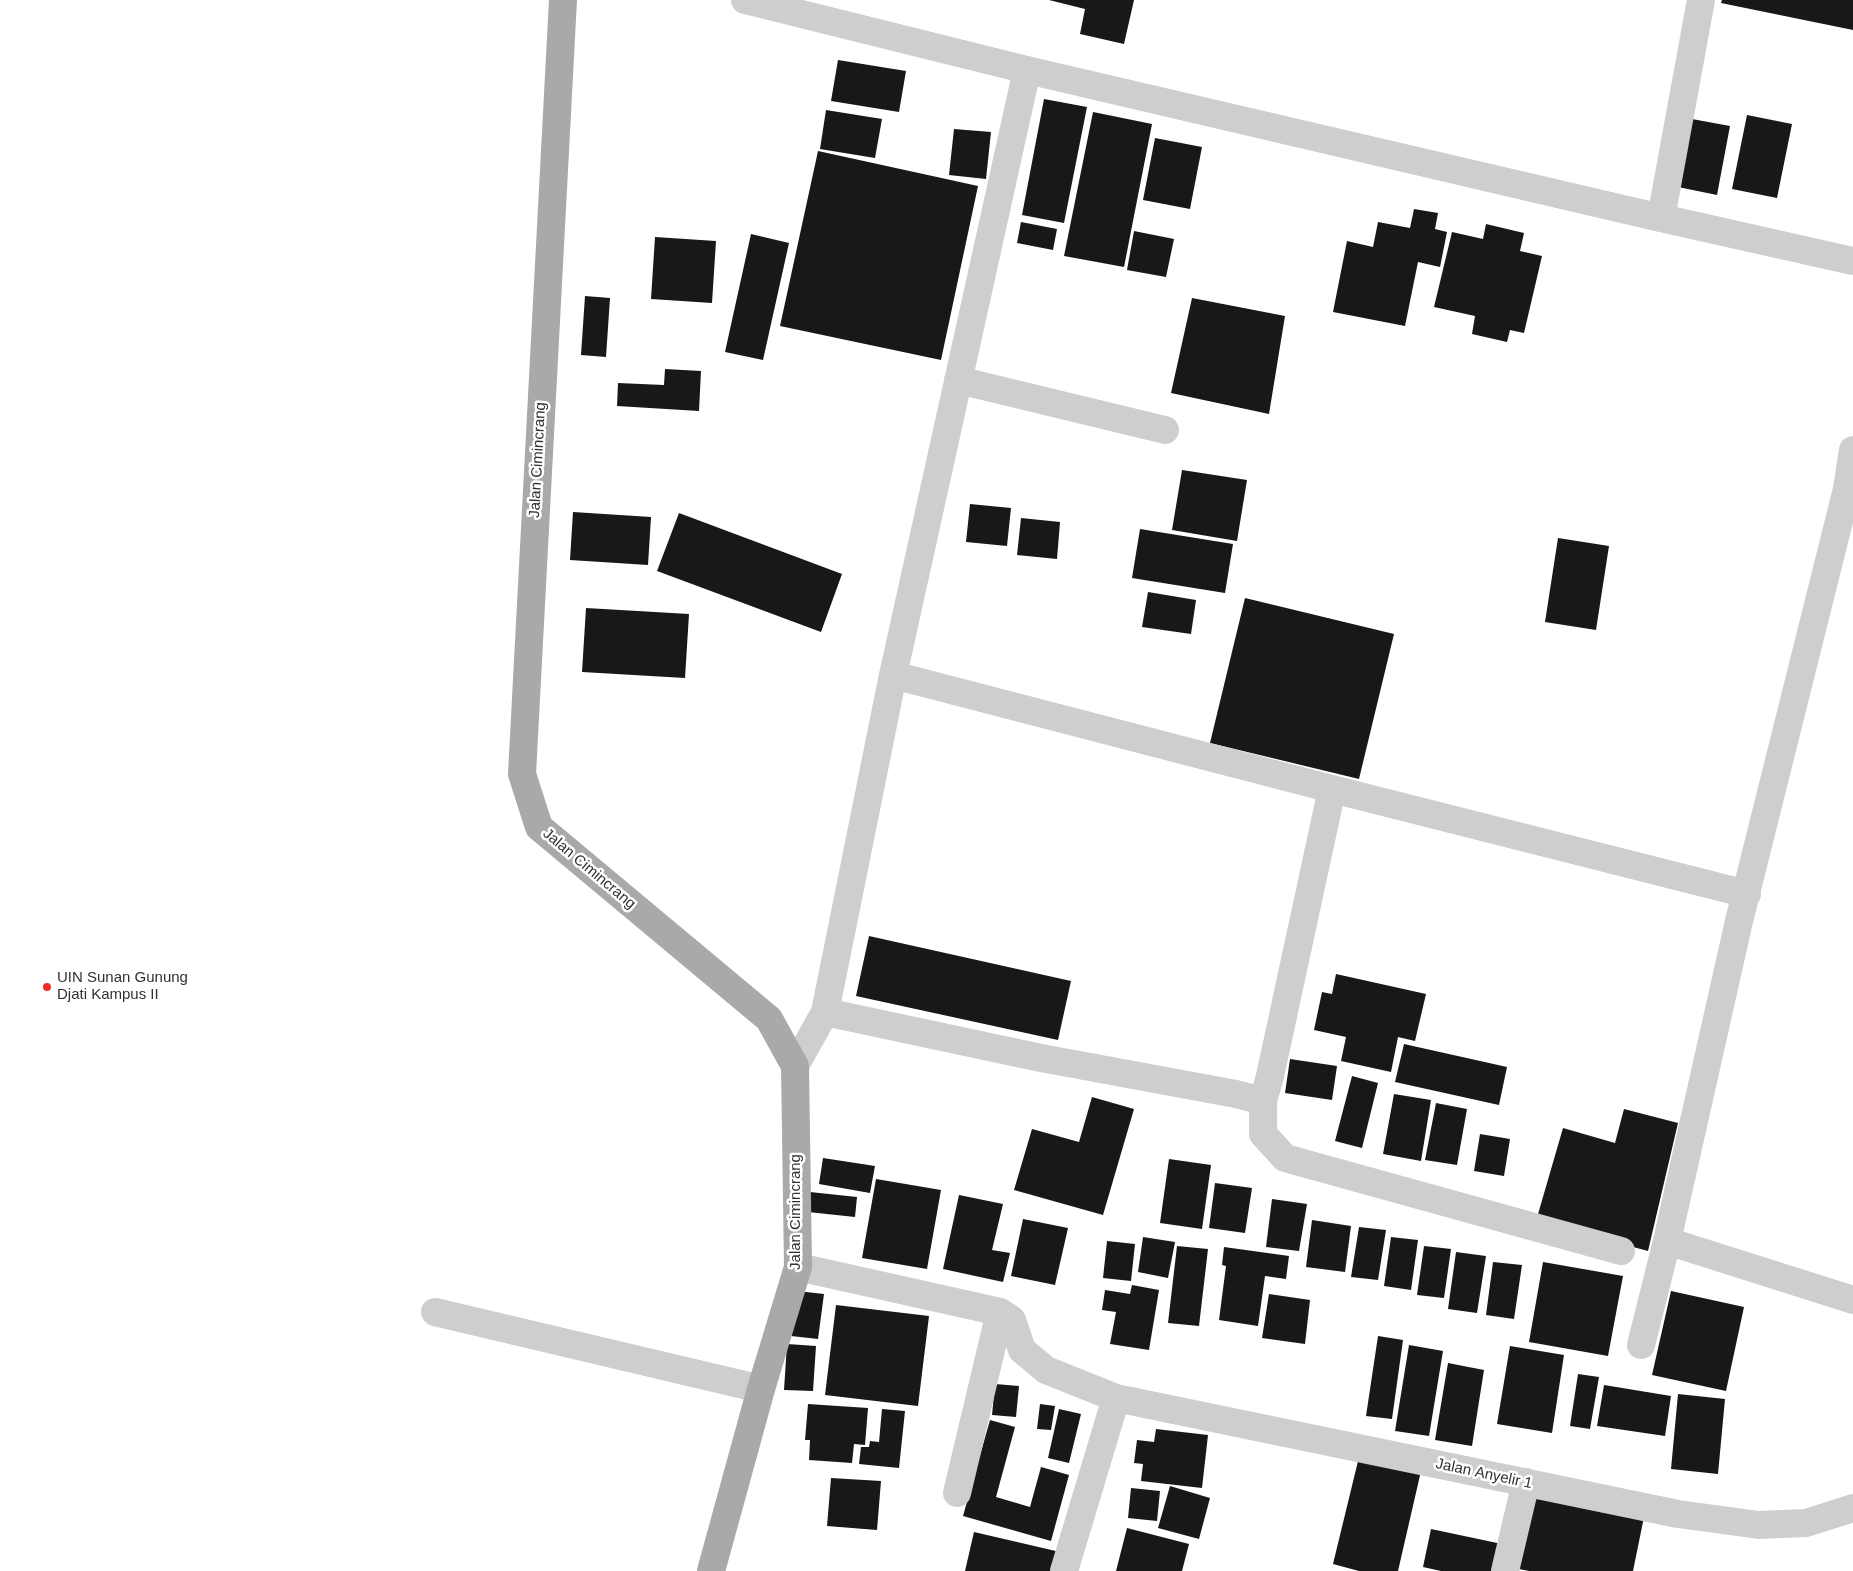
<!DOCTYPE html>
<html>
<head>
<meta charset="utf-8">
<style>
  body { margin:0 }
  canvas { display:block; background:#fff }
</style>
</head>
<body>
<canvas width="1853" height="1571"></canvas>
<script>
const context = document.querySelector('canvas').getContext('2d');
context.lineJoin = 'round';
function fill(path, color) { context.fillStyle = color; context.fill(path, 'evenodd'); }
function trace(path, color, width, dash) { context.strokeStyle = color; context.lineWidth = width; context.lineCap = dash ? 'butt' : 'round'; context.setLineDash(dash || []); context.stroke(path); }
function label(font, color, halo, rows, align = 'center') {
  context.font = font + ' Arial,sans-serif'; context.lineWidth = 5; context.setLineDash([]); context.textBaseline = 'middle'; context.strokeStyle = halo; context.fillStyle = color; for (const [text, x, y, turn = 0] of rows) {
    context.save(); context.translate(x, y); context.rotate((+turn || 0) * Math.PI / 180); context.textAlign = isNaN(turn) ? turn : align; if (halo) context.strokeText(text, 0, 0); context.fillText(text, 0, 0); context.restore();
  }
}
const building = new Path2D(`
  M1049,0H1134L1124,44L1080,34L1085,9Z
  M1722,0H1853V30L1721,3Z
  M838,60L906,71L899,112L831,101Z
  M1044,99L1087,107L1064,223L1022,215Z
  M826,110L882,119L875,158L820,149Z
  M1093,112L1152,124L1124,267L1064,256Z
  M1747,115L1792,124L1777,198L1732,189Z
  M1692,119L1730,126L1717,195L1678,187Z
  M954,129L991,132L986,179L949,175Z
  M1155,138L1202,147L1190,209L1143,200Z
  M818,151L978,186L941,360L780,326Z
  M1414,209L1438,213L1435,229L1447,232L1440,267L1418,262L1405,326L1333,312L1347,241L1373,247L1378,222L1410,228Z
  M1021,222L1057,229L1053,250L1017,243Z
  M1486,224L1524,233L1520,251L1542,256L1524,333L1510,330L1507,342L1472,334L1475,316L1434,307L1452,232L1483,239Z
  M1134,231L1174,239L1166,277L1127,270Z
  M751,234L789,243L763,360L725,352Z
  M655,237L716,241L712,303L651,299Z
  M585,296L610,298L606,357L581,355Z
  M1192,298L1285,316L1269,414L1171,393Z
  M665,369L701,371L699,411L617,406L618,383L664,385Z
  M1182,470L1247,480L1237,541L1172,530Z
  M970,504L1011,508L1007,546L966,542Z
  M573,512L651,517L648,565L570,560Z
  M679,513L842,574L821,632L657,571Z
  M1021,518L1060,522L1057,559L1017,555Z
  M1140,529L1233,544L1225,593L1132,578Z
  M1558,538L1609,546L1596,630L1545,622Z
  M1148,592L1196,600L1191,634L1142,627Z
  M1245,598L1394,634L1359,779L1210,743Z
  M586,608L689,614L685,678L582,672Z
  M869,936L1071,981L1058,1040L856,996Z
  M1336,974L1426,994L1415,1041L1398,1037L1391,1072L1341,1061L1346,1037L1314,1030L1322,992L1332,994Z
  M1404,1044L1507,1067L1499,1105L1395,1082Z
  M1290,1059L1337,1066L1332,1100L1285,1093Z
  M1352,1076L1378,1083L1362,1148L1335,1141Z
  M1394,1094L1431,1100L1421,1161L1383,1154Z
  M1092,1097L1134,1109L1103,1215L1014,1190L1032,1129L1079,1142Z
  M1436,1103L1467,1109L1457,1165L1425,1160Z
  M1624,1109L1678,1123L1648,1251L1536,1221L1563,1128L1615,1143Z
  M1480,1134L1510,1139L1504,1176L1474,1171Z
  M823,1158L875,1166L870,1193L819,1184Z
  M1169,1159L1211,1165L1202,1229L1160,1223Z
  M876,1179L941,1190L927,1269L862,1258Z
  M1215,1183L1252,1188L1245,1233L1209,1228Z
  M810,1192L857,1197L855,1217L808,1212Z
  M959,1195L1003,1204L992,1250L1010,1253L1003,1282L943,1269Z
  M1272,1199L1307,1204L1299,1251L1266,1247Z
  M1023,1219L1068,1228L1055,1285L1011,1276Z
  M1312,1220L1351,1226L1345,1272L1306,1267Z
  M1359,1227L1386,1230L1378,1280L1351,1277Z
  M1143,1237L1175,1242L1168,1278L1138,1272Z
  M1391,1237L1418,1240L1411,1290L1384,1286Z
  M1107,1241L1135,1244L1131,1281L1103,1278Z
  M1177,1246L1208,1249L1199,1326L1168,1323Z
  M1424,1246L1451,1249L1444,1298L1417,1295Z
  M1224,1247L1289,1256L1286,1279L1265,1276L1258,1326L1219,1320L1226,1266L1222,1265Z
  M1456,1252L1486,1256L1477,1313L1448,1309Z
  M1493,1262L1522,1265L1514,1319L1486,1315Z
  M1543,1262L1623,1276L1608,1356L1529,1342Z
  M1132,1285L1159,1290L1149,1350L1110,1344L1116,1312L1102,1310L1105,1290L1130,1294Z
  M797,1291L824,1294L818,1339L791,1336Z
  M1671,1291L1744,1307L1726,1391L1652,1375Z
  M1269,1294L1310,1300L1305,1344L1262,1338Z
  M836,1305L929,1316L918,1406L825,1395Z
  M1378,1336L1403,1340L1392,1419L1366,1416Z
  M787,1344L816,1346L813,1391L784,1390Z
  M1409,1345L1443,1351L1429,1436L1395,1431Z
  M1510,1346L1564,1355L1552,1433L1497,1424Z
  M1448,1363L1484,1370L1472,1446L1435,1440Z
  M1578,1374L1599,1377L1590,1429L1570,1426Z
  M995,1384L1019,1386L1016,1417L992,1415Z
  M1604,1385L1671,1396L1665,1436L1597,1426Z
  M1678,1394L1725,1399L1718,1474L1671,1469Z
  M808,1404L868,1408L865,1445L854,1444L852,1463L809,1460L810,1440H805Z
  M1040,1404L1055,1406L1051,1430L1037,1429Z
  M882,1409L905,1411L899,1468L859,1464L861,1447H869L870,1441L879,1442Z
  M1059,1409L1081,1414L1069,1463L1048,1458Z
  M990,1420L1015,1427L996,1497L1030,1507L1041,1467L1069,1475L1051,1541L963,1516Z
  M1156,1429L1208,1435L1202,1488L1141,1481L1143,1464L1134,1463L1137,1440L1154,1442Z
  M1359,1457L1421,1471L1398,1571H1359L1333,1564Z
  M831,1478L881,1481L877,1530L827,1526Z
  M1170,1486L1210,1498L1199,1539L1158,1528Z
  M1131,1488L1160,1491L1157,1521L1128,1518Z
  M1535,1494L1644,1517L1633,1571H1529L1519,1569Z
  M1127,1528L1189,1544L1182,1571H1116Z
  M1431,1529L1502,1544L1497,1571H1441L1423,1567Z
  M974,1532L1060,1552L1056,1571H965Z`);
const minor = new Path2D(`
  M745,0L1027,70L1661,218L1701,0
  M1661,218L1853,261
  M958,380L1165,430
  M1853,450L1847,489L1739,921L1667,1241L1853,1300
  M893,675L1332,789L1747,894
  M825,1012L1041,1058L1236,1094L1263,1101L1270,1076L1332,789
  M795,1066L825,1012L893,675L1027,70
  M1263,1101V1134L1285,1158L1621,1251
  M798,1267L1000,1312L1012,1320L1022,1350L1046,1370L1116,1398L1064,1571
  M435,1312L761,1389
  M1641,1345L1667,1241
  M1116,1398L1678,1514L1759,1525L1806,1523L1853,1508
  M957,1493L1000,1312
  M1505,1571L1526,1482`);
const major = new Path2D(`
  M563,0L522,774L539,827L769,1019L795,1066L798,1267L761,1389L711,1571`);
const markers = [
  [47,987,5,"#f12c2b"]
];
const streetNames = [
  ["Jalan Cimincrang",538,460,-87],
  ["Jalan Cimincrang",589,869,40],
  ["Jalan Cimincrang",796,1212,-90],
  ["Jalan Anyelir 1",1484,1474,12]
];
const poiNames = [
  ["UIN Sunan Gunung",57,978],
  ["Djati Kampus II",57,995]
];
fill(building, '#181818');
trace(minor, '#cecece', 28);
trace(major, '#a9a9a9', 28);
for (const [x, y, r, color] of markers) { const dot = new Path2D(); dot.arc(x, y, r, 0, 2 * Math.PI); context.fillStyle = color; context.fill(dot); trace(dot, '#fff', 2); }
label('15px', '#313131', '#fff', streetNames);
label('15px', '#313131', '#fff', poiNames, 'left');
</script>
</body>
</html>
